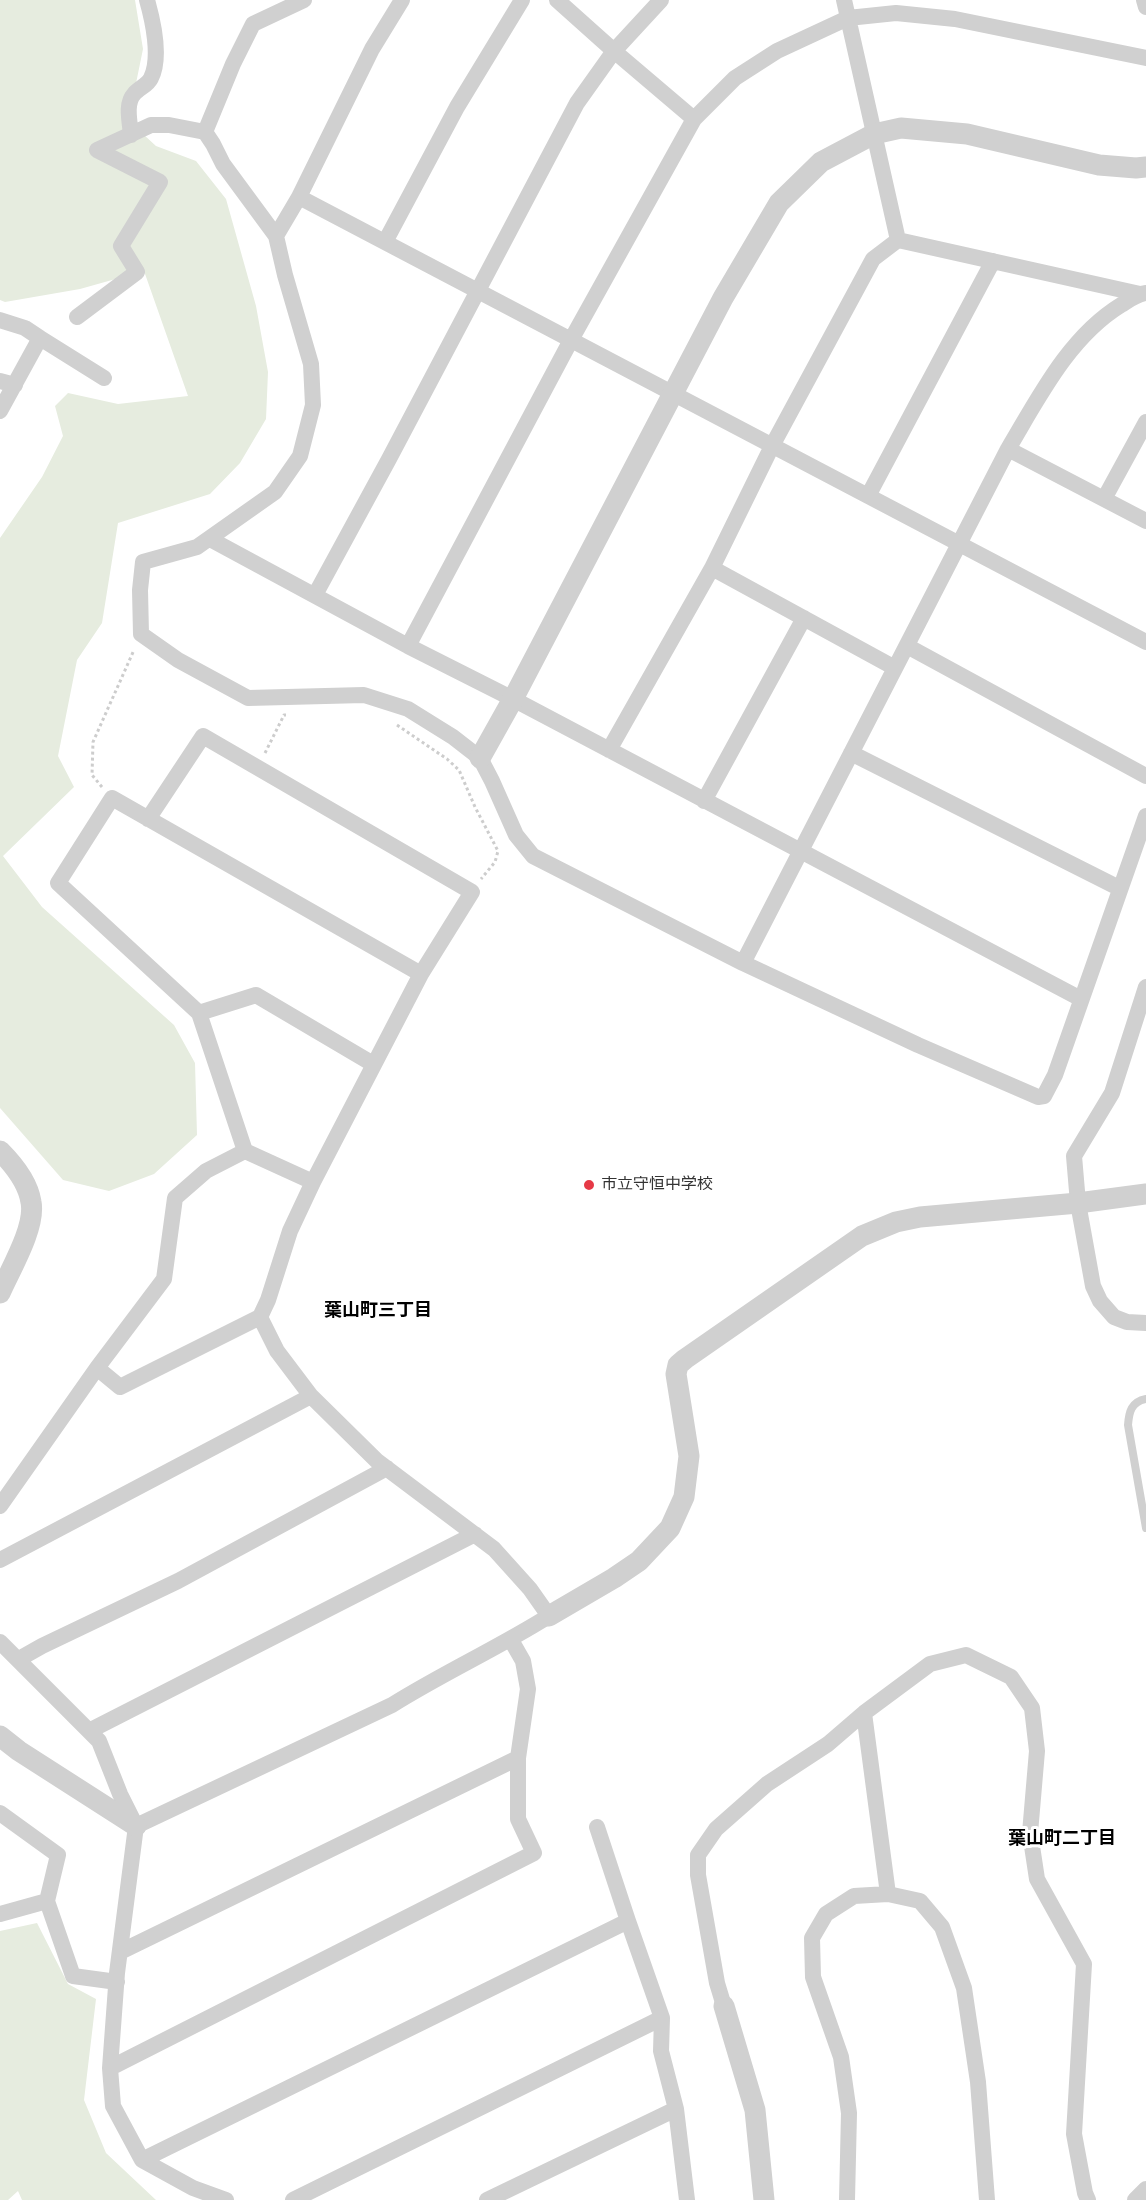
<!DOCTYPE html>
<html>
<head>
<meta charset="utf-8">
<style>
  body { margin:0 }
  canvas { display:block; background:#fff }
</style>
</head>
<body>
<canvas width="1146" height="2200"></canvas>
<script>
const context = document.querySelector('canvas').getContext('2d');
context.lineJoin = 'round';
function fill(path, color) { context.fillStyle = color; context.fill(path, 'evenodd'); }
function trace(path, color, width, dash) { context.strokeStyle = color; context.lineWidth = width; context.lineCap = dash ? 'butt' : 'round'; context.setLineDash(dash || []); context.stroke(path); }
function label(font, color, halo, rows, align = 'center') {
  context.font = font + ' "Nunito Sans","Noto Sans JP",sans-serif'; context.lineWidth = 6; context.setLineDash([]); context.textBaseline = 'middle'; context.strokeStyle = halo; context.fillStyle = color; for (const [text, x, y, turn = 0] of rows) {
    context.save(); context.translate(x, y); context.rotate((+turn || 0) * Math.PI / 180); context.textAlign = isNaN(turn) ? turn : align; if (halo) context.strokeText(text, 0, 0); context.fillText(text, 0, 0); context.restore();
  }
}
const green = new Path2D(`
  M0,0H135L143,49L133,98L130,122L156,146L196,161L226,199L256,306L268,372L266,419L240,463L210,494L118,523L102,623L77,660L58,756L74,787L3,856L42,907L174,1025L195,1063L197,1135L154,1174L109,1191L63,1180L0,1108V538L42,477L63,436L55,406L68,393L118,404L188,396L144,271L80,289L5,302L0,300Z
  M37,1923L68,1984L96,1999L84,2100L106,2153L156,2200H22L18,2191L8,2200H0V1931Z`);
const path = new Path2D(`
  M397,725L447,759L459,770L475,807L498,851L495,862L481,879
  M265,753L284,715H286
  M102,787L92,775L93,742L134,650`);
const service = new Path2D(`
  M1146,1399C1131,1402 1129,1412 1128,1425L1146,1528`);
const minor = new Path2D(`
  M304,0L253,24L233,64L205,132L213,144L223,164L276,236L285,275L311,364L313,405L300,456L275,492L197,547L143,562L140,590L141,634L178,660L248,698L364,695L408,709L453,737L480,758L492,781L516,835L533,856L743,963L918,1045L1038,1097L1044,1096L1055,1075L1146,816
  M557,0L614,51L694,119
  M844,0L898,240
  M1144,0L1146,7
  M131,135C130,122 125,104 134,94C139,88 148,85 151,78C161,58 153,21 147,0
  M299,197L1146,642
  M276,236L299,197L372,49L402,0
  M898,240L1140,294
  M385,242L457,107L522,0
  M77,317L137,272L121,246L160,182L97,150L151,125H169L205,132
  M0,320L25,328L40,338
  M0,381L15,385
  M0,411L40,338L104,378
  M1008,449L1146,521
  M868,496L993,261
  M1104,499L1146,422
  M210,539L408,646L513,699L1081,999
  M712,568L895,668
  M315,595L389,459L577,103L614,51L661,0
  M408,646L571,340L694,119L735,78L777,51L848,18L896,13L955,19L1146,58
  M907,646L1146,776
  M609,750L712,568L772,446L873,259L898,240
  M851,753L1119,888
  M704,801L804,618
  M743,963L1008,449C1039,397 1069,337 1121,305C1129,300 1137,294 1146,293
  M1146,987L1112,1093L1074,1156L1078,1203L1093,1286L1100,1301L1114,1317L1127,1322L1146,1323
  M199,1013L256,995L373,1064
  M313,1182L245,1151L199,1013L58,883L112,798L421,974
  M97,1368L120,1387L260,1317L268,1300L290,1231L313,1182L421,974L472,892L203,736L148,819
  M0,1506L97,1368L164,1279L175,1198L206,1171L245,1151
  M0,1560L311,1396
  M0,1642L99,1741L120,1794L136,1826L117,1973L110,2068L113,2106L142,2160L193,2188L226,2200
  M19,1659L42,1646L178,1581L387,1468
  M864,1713L888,1894
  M89,1731L475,1534
  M0,1813L58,1855L47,1901L0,1914
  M136,1826L392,1705C443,1673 498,1648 549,1616L530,1589L494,1549L377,1461L311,1396L277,1351L260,1317
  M597,1827L628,1921
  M47,1901L73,1976L117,1982
  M120,1952L518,1758
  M724,2006L717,1983L698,1875V1855L716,1829L767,1784L828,1744L864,1713L930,1664L966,1655L1011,1677L1032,1708L1037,1751L1030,1833L1037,1879L1084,1964L1074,2134L1085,2193L1088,2200
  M110,2068L534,1853L518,1819V1758L528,1689L523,1661L511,1640
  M142,2160L628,1921L662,2018L661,2051L676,2109L687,2200
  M293,2200L662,2018
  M487,2200L676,2109
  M847,2200L849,2113L841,2057L813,1977L812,1938L826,1914L854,1896L888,1894L920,1901L942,1927L964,1988L978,2082L987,2200
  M1135,2200L1146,2189`);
const tertiary = new Path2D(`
  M480,758L513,699L723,298L779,203L821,162L874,134L901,128L967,134L1099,165L1136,168L1146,167
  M0,1151C13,1164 28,1183 31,1202C36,1227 10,1270 0,1293
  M549,1616L614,1578L639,1561L670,1528L684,1497L689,1456L676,1374L678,1365L685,1359L862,1236L896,1222L920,1217L1078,1203L1146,1194
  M0,1736L19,1751L136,1826
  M724,2006L755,2110L764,2200`);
const markers = [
  [589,1185,6,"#e63946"]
];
const poiNames = [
  ["市立守恒中学校",601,1185]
];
const neighbourhoodNames = [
  ["葉山町三丁目",378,1312],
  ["葉山町二丁目",1062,1840]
];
fill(green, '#e6ecdf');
trace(path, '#cdcdcd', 3, [3, 3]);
trace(service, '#d0d0d0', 8);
trace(minor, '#d0d0d0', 16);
trace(tertiary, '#d0d0d0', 21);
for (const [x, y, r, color] of markers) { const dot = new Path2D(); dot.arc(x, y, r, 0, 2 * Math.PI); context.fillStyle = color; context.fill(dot); trace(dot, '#fff', 2); }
label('16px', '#333', '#fff', poiNames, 'left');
label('bold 18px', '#000', '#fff', neighbourhoodNames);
</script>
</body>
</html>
